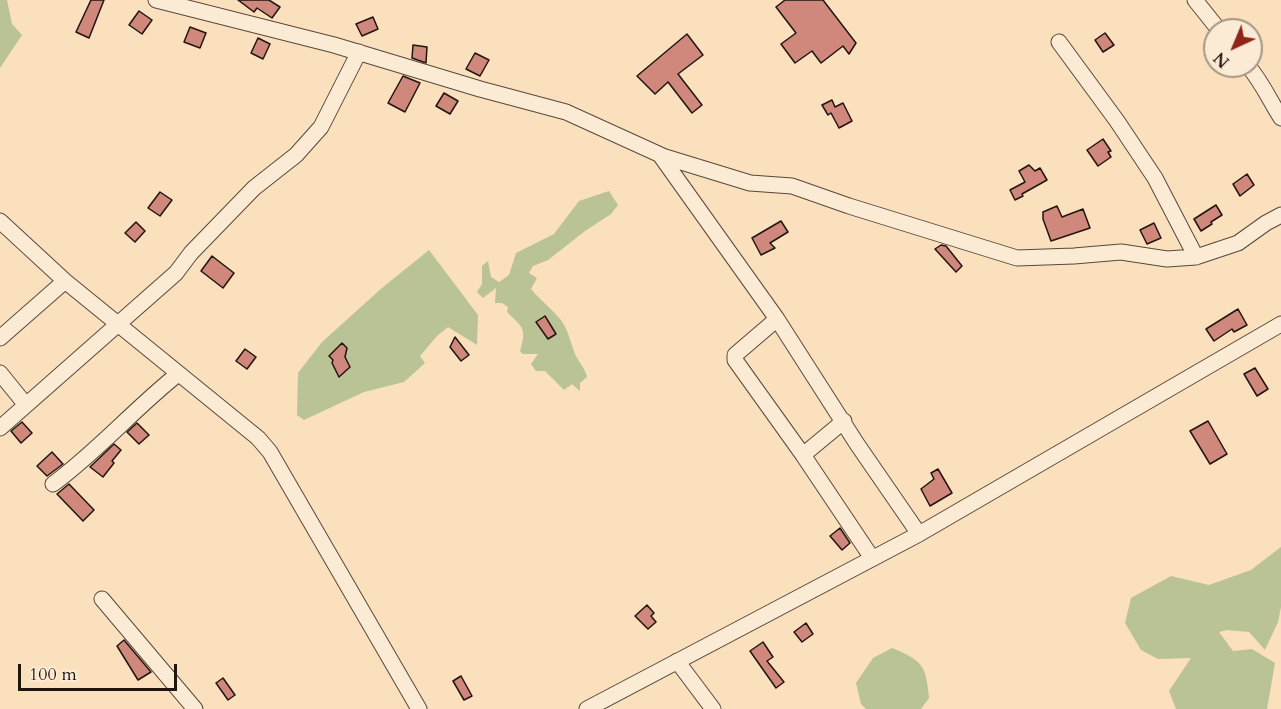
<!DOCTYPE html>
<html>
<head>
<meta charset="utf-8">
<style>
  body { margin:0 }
  #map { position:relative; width:1281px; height:709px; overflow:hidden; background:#fae0bd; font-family:Cardo,serif }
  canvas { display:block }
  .north { position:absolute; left:1203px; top:18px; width:60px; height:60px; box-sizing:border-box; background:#fcebd4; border:2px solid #a49585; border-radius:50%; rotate:224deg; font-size:16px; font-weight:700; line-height:24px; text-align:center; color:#21150f }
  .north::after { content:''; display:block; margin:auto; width:21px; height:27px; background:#8f2418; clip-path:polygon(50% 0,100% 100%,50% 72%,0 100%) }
  .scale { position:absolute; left:18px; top:664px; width:159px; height:27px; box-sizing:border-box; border:3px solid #21150f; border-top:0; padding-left:8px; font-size:18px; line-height:21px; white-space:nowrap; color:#21150f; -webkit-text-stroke:4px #fcebd4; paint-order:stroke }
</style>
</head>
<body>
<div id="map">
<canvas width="1281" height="709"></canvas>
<div class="north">N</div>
<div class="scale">100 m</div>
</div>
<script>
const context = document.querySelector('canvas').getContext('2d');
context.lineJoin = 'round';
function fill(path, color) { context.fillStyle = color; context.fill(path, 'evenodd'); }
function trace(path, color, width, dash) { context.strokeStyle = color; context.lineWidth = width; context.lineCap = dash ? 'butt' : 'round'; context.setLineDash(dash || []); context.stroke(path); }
const green = new Path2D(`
  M0,0H7L12,24L22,35L0,68Z
  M609,191L618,205L611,214L585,231L548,260L533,266L529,273L537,278L531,289C540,300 552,309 561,320C570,333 570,343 576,356C580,364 585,368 587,377L580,383V391L572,384L564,390L545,371H536L531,364L538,354H523L520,351C527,328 523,328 507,312L508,307L502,303H495L496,288L483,298L477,292L482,284V266L488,261L491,277L499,282L509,275L516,253L554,234L579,201Z
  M429,250L478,315L477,345L448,327L437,336L420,356L425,363L404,382L364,392L304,420L297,415L298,373L322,342L382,288Z
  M1281,547V607L1278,622L1265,650L1249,632L1227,630L1219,632L1233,651L1252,649L1275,663L1267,709H1176L1169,691L1191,658L1158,659L1141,650L1125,623L1131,598L1171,576L1209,585L1251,570Z
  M892,648C923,661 926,665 929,698L921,709H866L861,704L856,683L873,658Z`);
const building = new Path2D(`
  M91,0H104L89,38L76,32Z
  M238,0H269L280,7L272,18L257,8L254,12Z
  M785,0H823L856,43L849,54L843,46L821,63L812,51L795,63L781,44L796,33L776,7Z
  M139,11L152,20L142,34L129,25Z
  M373,17L378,29L362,36L356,24Z
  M190,27L206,33L200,48L184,42Z
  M1105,33L1114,45L1103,52L1095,40Z
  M687,34L703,55L678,74L702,105L692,113L668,82L655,94L637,76Z
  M258,38L270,44L263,59L251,53Z
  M413,45L427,47L426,63L412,58Z
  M475,53L489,60L480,76L466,69Z
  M403,76L420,83L405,112L388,103Z
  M444,93L458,101L450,114L436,106Z
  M832,100L835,107L843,103L852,121L839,128L831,113L828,115L822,105Z
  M1103,139L1111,151L1108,152L1111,157L1098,166L1087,150Z
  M1029,165L1035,171L1040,168L1047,180L1022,194L1023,196L1015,200L1010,190L1025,182L1019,171Z
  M1247,174L1254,185L1240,196L1233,184Z
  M160,192L172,200L160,216L148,208Z
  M1216,205L1222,215L1211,222L1212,224L1201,231L1194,219Z
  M1057,206L1062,217L1083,209L1090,228L1051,241L1043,219V212Z
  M781,221L788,232L770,243L775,248L761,255L752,238Z
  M136,222L145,231L135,242L125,233Z
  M1154,223L1161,238L1147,244L1140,230Z
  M941,245L946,246L962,266L956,272L935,249Z
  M212,256L234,273L223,288L201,271Z
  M1238,309L1247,325L1234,332L1232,329L1214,341L1206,329Z
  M545,316L556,334L548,339L536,322Z
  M455,337L469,355L461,361L450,347Z
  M342,343L347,348L345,357L350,367L339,377L332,363L333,360L329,356Z
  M245,349L256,357L247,369L236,361Z
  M1255,368L1268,389L1257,396L1244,374Z
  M1208,421L1227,454L1210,464L1190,431Z
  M22,422L32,433L21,443L11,431Z
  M137,423L149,435L139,444L127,432Z
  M114,444L121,450L112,461L114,463L103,477L90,467Z
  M52,452L63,464L47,476L37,466Z
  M938,469L952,493L930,506L921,489L934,479L931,473Z
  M69,484L94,510L83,521L57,494Z
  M840,528L850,543L842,550L830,536Z
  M647,605L654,613L651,616L656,622L648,629L635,616Z
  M806,623L813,634L802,642L794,632Z
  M124,640L151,672L138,680L117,646Z
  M763,642L773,657L767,661L784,682L776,688L750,651Z
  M461,676L472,696L464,700L453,681Z
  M223,678L235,695L228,700L216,683Z`);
const minor = new Path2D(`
  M156,0L334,45L480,89L566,112L665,157L750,183L792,186L849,206L1017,258L1074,256L1121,252L1167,259L1196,257L1238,243L1266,223L1281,215
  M1195,0L1219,30
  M1059,42L1117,121L1155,178L1196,257
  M1248,66C1262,82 1270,101 1281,118
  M660,155L777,319L857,444L919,534
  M0,221L65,281L258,438L270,452L419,709
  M777,319L735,355V360L803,455L872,558
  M0,338L65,281
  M0,373L26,405
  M0,428L176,273L191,253L254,188L296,155L321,127L359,52
  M803,455L844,421
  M53,484C98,451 134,409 178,374
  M102,599L195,709
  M677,661L713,709
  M587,709L919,534L1281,324`);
fill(green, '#b9c395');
fill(building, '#d0877c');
trace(building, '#21150f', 1.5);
trace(minor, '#57483a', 17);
trace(minor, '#fcebd4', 15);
</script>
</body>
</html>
